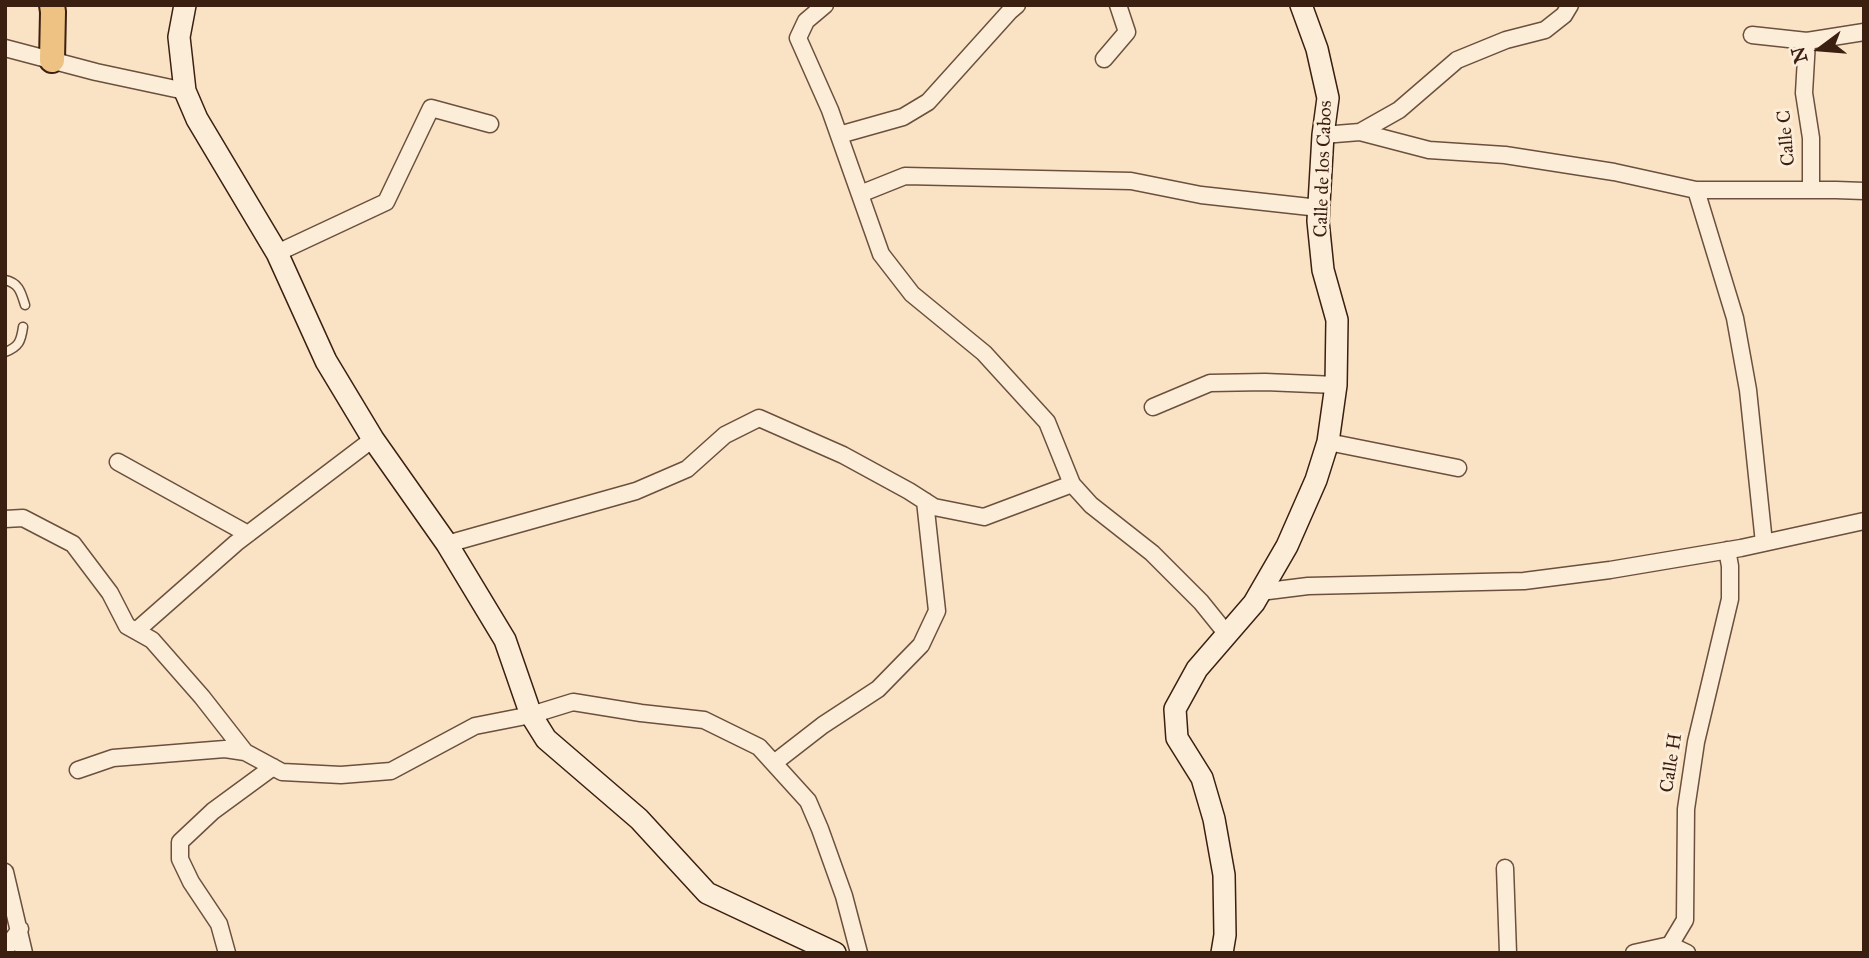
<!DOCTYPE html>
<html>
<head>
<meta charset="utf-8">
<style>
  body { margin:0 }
  #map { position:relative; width:1869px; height:958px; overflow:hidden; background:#fae3c5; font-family:"IM FELL Great Primer",serif }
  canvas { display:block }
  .frame { position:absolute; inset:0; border:7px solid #3b1f10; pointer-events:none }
  .north { position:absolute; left:1785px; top:14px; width:70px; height:70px; -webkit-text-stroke:5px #fcedd9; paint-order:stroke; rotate:254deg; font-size:19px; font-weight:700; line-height:28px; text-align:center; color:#3b1f10 }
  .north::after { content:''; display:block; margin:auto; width:24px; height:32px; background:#3b1f10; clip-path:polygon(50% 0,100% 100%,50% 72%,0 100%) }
</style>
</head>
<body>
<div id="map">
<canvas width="1869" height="958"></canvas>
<div class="frame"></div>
<div class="north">N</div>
</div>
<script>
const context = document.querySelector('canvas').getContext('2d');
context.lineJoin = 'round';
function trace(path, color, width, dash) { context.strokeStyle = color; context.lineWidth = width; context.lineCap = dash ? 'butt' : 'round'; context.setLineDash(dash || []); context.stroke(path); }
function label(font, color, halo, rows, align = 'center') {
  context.font = font + ' "IM FELL Great Primer",serif'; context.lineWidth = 6; context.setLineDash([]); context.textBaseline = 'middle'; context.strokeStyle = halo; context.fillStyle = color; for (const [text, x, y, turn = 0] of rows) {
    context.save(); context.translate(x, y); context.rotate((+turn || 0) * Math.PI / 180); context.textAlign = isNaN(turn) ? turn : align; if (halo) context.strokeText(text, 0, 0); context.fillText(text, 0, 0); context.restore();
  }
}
const lane = new Path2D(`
  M5,280C19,283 21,292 25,305
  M5,352C19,347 21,341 23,327`);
const street = new Path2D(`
  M825,5L806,21L798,38L830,110L881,254L912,294L984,353L1047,422L1072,484L1091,505L1152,553L1201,602L1226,633
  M1752,35L1807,41L1864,32
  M1807,41L1804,93L1811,138V190
  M5,48L96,72L185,91
  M1104,59L1127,32L1118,5
  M1360,132L1399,110L1457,60L1506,40L1545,30L1564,15L1570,5
  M839,135L903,117L928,102L1010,11L1017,5
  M1323,135L1360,132L1429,150L1505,155L1614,172L1696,190H1836L1864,191
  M1696,190L1735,318L1748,390L1764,543
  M860,194L905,176L1131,181L1201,195L1319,208
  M277,253L386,202L431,108L490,124
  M1153,407L1210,383L1265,382L1336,385
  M1328,442L1458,468
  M118,462L248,534
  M5,519L23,518L73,544L110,593L127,626L152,640L202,697L245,752
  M447,544L636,491L687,469L725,435L759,418L843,455L909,491L934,507L984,517L1072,484
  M1260,592L1308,586L1524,581L1610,570L1741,548L1864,521
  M136,631L236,543L373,439
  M774,763L823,725L878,689L921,645L937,611L925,501
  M78,770L113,758L225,749L245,752L282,772L341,775L391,771L475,726L531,715L573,702L641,713L704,720L759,747L808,801L820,829L844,896L859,953
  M1505,868L1508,953
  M5,872L24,953
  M1670,945L1687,953
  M5,950L20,929
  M227,953L219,924L191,882L180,859V842L213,811L273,767
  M1634,953L1670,945L1685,920L1686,809L1696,742L1730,599V566L1727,550`);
const secondary = new Path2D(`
  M185,5L179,37L185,91L197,119L277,253L326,361L373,439L447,544L505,640L531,715L546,739L639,819L707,893L835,953
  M1222,953L1225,935L1224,875L1214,819L1202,778L1177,738L1175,709L1197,669L1254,603L1287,546L1316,480L1328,442L1336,385L1337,320L1323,270L1318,221L1323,135L1328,98L1317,49L1301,5`);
const primary = new Path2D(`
  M52,60L53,12L52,5`);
const streetNames = [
  ["Calle C",1787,138,-95],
  ["Calle de los Cabos",1324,169,-88],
  ["Calle H",1672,763,-81]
];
trace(lane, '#6b503d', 11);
trace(street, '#6b503d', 19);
trace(secondary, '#3b1f10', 24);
trace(primary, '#3b1f10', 28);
trace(lane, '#fcedd9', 8);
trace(street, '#fcedd9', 16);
trace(secondary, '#fcedd9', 21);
trace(primary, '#edc282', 24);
label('19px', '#3b1f10', '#fcedd9', streetNames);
</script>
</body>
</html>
